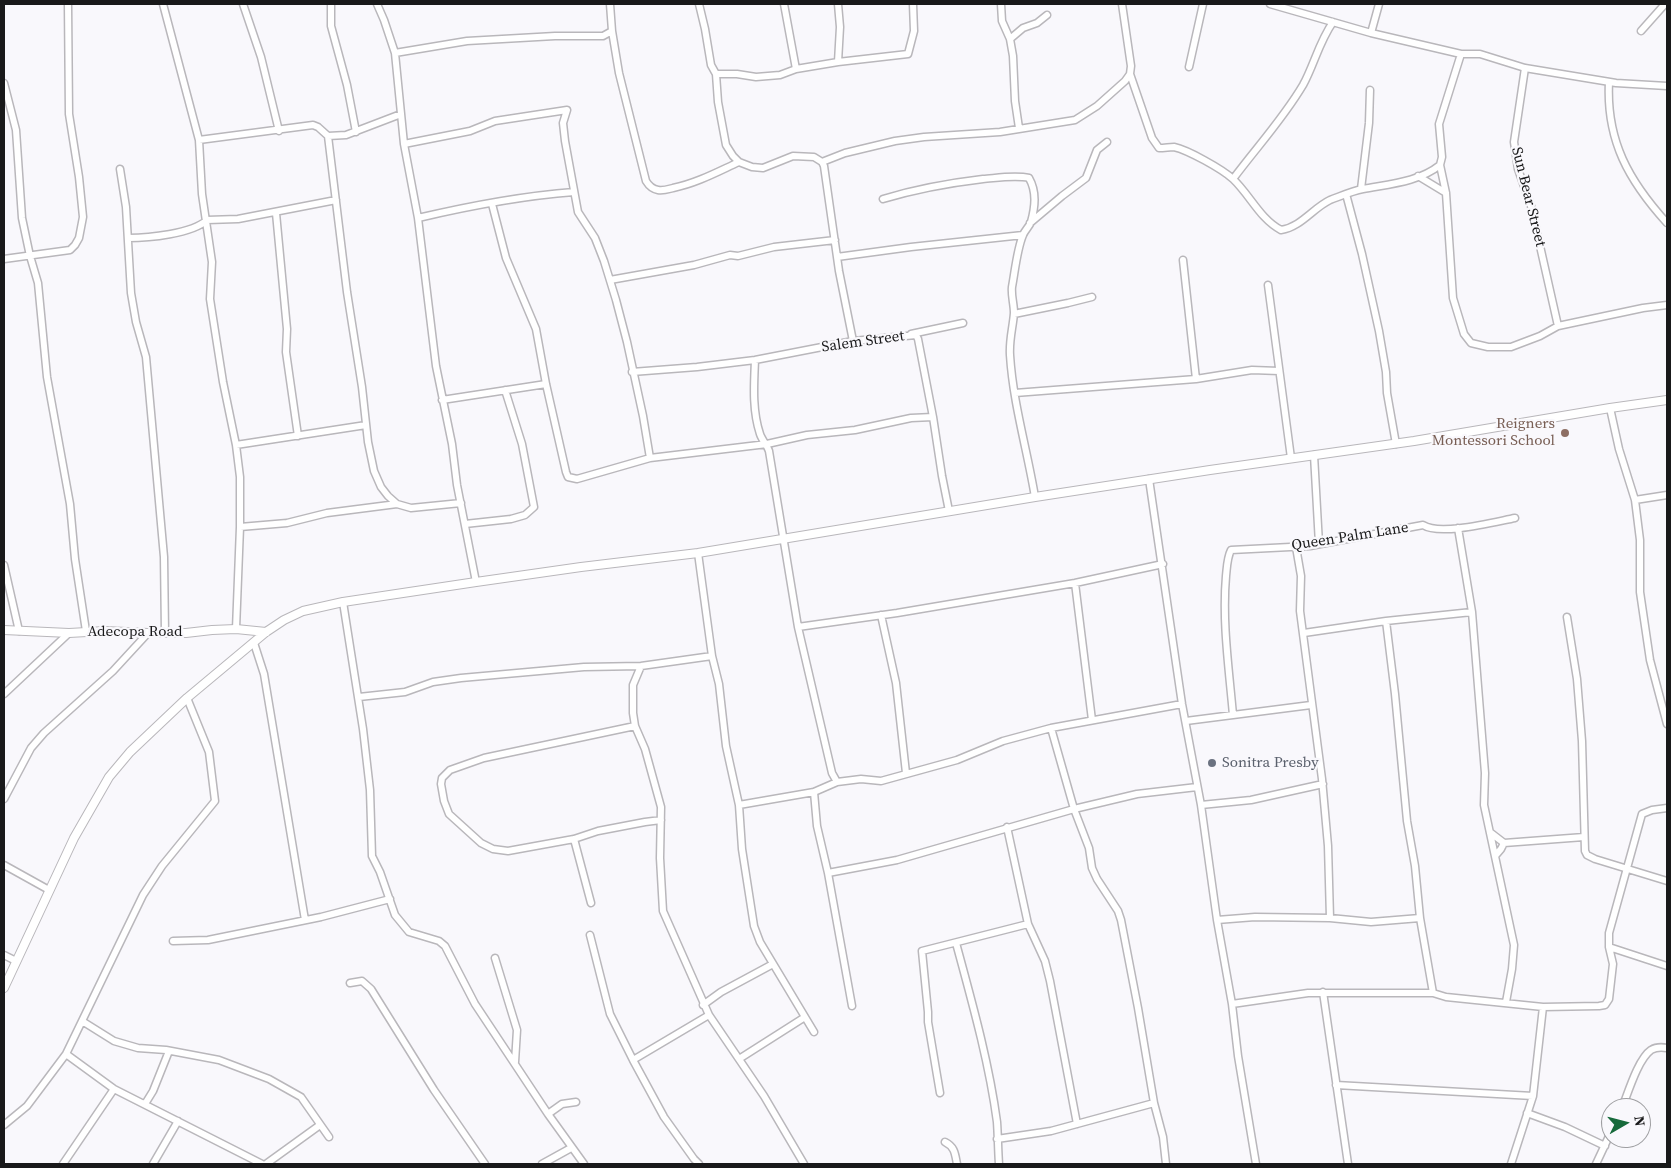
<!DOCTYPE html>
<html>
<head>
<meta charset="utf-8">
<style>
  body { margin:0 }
  #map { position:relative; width:1671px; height:1168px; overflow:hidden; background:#f9f8fc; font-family:"Source Serif 4",serif }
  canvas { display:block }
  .frame { position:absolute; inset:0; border:5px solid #19191a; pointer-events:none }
  .north { position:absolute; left:1601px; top:1098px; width:50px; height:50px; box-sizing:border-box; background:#f9f8fc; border:1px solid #9f9fa2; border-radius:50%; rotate:82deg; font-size:14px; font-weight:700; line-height:20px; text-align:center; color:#19191a }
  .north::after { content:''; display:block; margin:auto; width:18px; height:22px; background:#176a3b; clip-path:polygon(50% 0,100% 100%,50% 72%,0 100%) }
</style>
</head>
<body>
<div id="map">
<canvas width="1671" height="1168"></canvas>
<div class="frame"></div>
<div class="north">N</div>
</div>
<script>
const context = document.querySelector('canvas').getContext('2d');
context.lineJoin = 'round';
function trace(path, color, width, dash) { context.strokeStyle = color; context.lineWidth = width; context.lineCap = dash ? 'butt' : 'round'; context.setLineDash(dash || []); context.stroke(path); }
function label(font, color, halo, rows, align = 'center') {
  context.font = font + ' "Source Serif 4",serif'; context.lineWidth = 4.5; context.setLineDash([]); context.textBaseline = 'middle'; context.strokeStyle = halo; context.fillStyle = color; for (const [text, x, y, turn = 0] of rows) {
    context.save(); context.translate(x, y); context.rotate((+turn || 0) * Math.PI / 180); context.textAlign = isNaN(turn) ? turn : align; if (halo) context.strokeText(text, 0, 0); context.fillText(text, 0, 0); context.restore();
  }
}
const minor = new Path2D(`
  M163,4L199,140L202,194L212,262L210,299L223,382L236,445L240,477V527L236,629
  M243,4L261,57L279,131
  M331,4V26L347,85L356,132
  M377,4L384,20L395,53L404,144L418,218L436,366L452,444L457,485L476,582
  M699,4L705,29L711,65L716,74L718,102L726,145L733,156L739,162L752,167L763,168L793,156L814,157L822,162L824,166L839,271L853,341
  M784,4L796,69
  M838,4L840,27L838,62
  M1001,4L1002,21L1010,39L1013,56L1015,101L1019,128
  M1270,4L1371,33L1461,54H1480L1525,68L1616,83L1667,86
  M612,31L619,73L646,181C649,186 652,189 658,190C663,191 669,189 673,188C697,183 717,172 739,162
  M1641,31L1665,4
  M1371,33L1379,4
  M1010,39L1023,28L1037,23L1047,15
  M395,53L467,41L555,36H603L612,31L610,4
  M1461,54L1439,124L1442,157L1440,165L1446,193L1453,298L1464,334L1471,343L1488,347H1511L1540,336L1558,326L1643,308L1667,305
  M1189,67L1203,4
  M1525,68L1514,142L1518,169L1531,206L1558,326
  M716,74H737L756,77L780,75L796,69L838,62L908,54L914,31L913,4
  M1130,74L1152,138L1159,148C1164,148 1170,147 1174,147C1188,150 1222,169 1233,179C1250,195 1260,219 1281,230C1301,227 1313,208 1330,200C1341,196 1352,191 1363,189C1389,184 1419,182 1440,165
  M1609,82C1606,141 1629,181 1667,223
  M4,83L16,130L22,218L30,256L38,283L47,377L70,504L75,559L86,631
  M328,136L347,292L362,387L368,442L374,471L381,487L388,496L397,504L411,508L461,503
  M199,140L313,125L318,127L328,136L346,135L401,114
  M404,144L470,131L495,121L567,110L563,123L565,141L578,212L595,238L604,261L616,300L627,342L643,416L650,458
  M822,162L845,153L895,141L924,137L1000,132L1075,120L1097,106L1125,81L1130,74L1131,66L1122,4
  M120,169L126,207L131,293L136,322L146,357L164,557L165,633
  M1418,176L1446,193
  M1233,179C1256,148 1283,119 1303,85C1314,65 1319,42 1333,22
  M1361,189L1369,123L1370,90
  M1346,194L1362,254L1379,331L1386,372L1387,393L1396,444
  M883,199C916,189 949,183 983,179C997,178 1015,175 1029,178C1037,192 1035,207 1031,222C1029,227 1025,230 1023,235C1017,249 1015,271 1012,287C1011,295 1014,304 1014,313C1013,327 1009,340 1010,355C1013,403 1027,449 1035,497
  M492,204L506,258L536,329L546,384L566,472L568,477L577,479L650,458L767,444L807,435L855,430L911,418L933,417
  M276,213L287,329L286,352L298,436
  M418,218C469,206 521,196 574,192
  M1030,223L1062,196L1086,178L1097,150L1107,142
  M128,238C148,238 192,234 207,220L238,219L336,200
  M837,257L911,247L1023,235
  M4,259L70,250L75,245L79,238L83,217L79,177L69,114L68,4
  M1183,260L1196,379
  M610,280L694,265L730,255L738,256L774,247L835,240
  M1268,285L1291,458
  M1014,314L1068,303L1092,297
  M911,334L963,323
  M755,360C754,384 752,410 760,434C762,440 767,445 769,451L798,627L832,773L837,782
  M632,372L697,367L755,360L853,341L916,335L918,339L933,417L942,476L949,511
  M1015,393L1196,379L1252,370L1279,371
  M442,400L546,384
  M1610,408L1619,449L1635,500L1640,540V592L1650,660L1667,724
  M236,445L366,425
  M1314,455L1319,544
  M1149,479L1182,704L1201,805L1217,920L1232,1004L1238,1056L1256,1164
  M1635,500L1667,495
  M465,524L511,519L525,515L534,507L522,444L505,390
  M240,527L287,523L327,513L397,504
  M1458,528L1472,612L1485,773L1484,805L1514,945L1512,969L1506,1002
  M1296,547L1301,576L1300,611L1322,779L1328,846L1330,918
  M698,553L712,656L719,684L726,746L739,805L742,849L754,926L760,942L814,1032
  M4,565L19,631
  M1075,583L1092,720
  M343,602L363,729L370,790L372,856L380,872L395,915L409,932L439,941L445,946L475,1004L548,1114L584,1164
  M881,615L896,683L906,773
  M1567,617L1577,679L1582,741L1585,851L1587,855L1595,859L1667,881
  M1386,621L1395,694L1407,821L1415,866L1420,918L1433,993
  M798,627L897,613L1075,583L1163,564
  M1304,633L1386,621L1472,612
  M254,643L264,674L305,920
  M641,666L633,685V713L635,726L645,749L661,807L660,858L663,911L709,1015L764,1096L804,1164
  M4,694L69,633
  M359,697L405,692L433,682L461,678L584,667L641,666L712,656
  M1233,715C1229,669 1222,622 1226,576C1227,567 1227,558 1231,550L1310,546L1423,525C1440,536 1494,522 1515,518
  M1186,721L1311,705
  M635,726L484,758L450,770L442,778L441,784L444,801L449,814L481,843L493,849L508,851L574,839L598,831L645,822L661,820
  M1051,728L1074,809L1089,848L1092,868L1097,879L1118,911L1121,920L1138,1008L1154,1103L1163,1137L1166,1164
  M814,792L817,826L828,873L852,1006
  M4,799L31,748L44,733L113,671L148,633
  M739,805L814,792L837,782L861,779L881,781L957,760L1003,741L1051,728L1182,704
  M1201,805L1251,800L1323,784
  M1007,827L1028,924L1045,961L1050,981L1077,1124
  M1491,833L1504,843L1584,837
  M574,839L591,903
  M1495,856L1501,849L1504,843
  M4,865L49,890
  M828,873L897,860L1074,809L1137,794L1197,787
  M1217,920L1255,917L1330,918L1371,922L1420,918
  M590,935L610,1014L633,1060L664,1117L694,1159L699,1164
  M173,941L208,940L321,917L390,899
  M956,943C972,1002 989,1062 997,1122C998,1136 998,1150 999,1164
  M1609,947L1667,966
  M4,955L16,961
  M495,958L517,1030L515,1062
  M350,983L362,981L371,989L434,1090L485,1164
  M1323,992L1348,1164
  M1232,1004L1308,993H1433L1446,997L1543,1007L1599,1006L1605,1005L1609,999L1613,964L1609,947V933L1642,814L1652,810L1667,808
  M703,1005L721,992L773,964
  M82,1021L114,1041L138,1048L166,1050L219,1060L269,1079L301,1097L329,1137
  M66,1054L114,1089L262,1164
  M739,1059L805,1017
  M633,1060L709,1015
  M1336,1085L1533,1096
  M940,1093L928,1022V1012L922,951L1028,924
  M145,1104L153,1091L169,1051
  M1622,1108C1628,1093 1638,1059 1651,1050C1656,1047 1662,1047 1667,1048
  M1527,1113L1565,1127L1605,1146
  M548,1114L562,1104L576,1102
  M4,1125L27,1106L66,1054L143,895L162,866L215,801L209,752L187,698
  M997,1139L1051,1131L1154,1103
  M945,1142C955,1147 955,1154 957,1164
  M63,1164L114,1089
  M153,1164L178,1121
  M266,1164L320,1125
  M542,1164L571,1148
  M1511,1164L1533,1096L1543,1007
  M1596,1164L1611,1132`);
const tertiary = new Path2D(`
  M4,630L69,633L105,631L148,633H186L212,630L236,629L266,632
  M4,988L74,838L109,777L130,752L187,698L266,632L284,620L303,611L343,602L476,582L581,567L698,553L1035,497L1210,470L1414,441L1610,408L1667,400`);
const markers = [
  [1565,433,5,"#8d6e63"],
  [1212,763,5,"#6b7280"]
];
const streetNames = [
  ["Sun Bear Street",1528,197,76],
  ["Salem Street",863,342,-8],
  ["Queen Palm Lane",1350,537,-9],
  ["Adecopa Road",135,632]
];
const educationNames = [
  ["Reigners",1555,424],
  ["Montessori School",1555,441]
];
const worshipNames = [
  ["Sonitra Presby",1222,763]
];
trace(minor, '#b9b7bb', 9);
trace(tertiary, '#b9b7bb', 10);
trace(minor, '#fff', 6);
trace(tertiary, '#fff', 8);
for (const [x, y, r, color] of markers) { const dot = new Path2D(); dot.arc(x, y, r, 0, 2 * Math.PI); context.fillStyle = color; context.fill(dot); trace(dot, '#f9f8fc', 2); }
label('15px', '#19191a', '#f9f8fc', streetNames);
label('15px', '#785e54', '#f9f8fc', educationNames, 'right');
label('15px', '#5b616d', '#f9f8fc', worshipNames, 'left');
</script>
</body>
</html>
